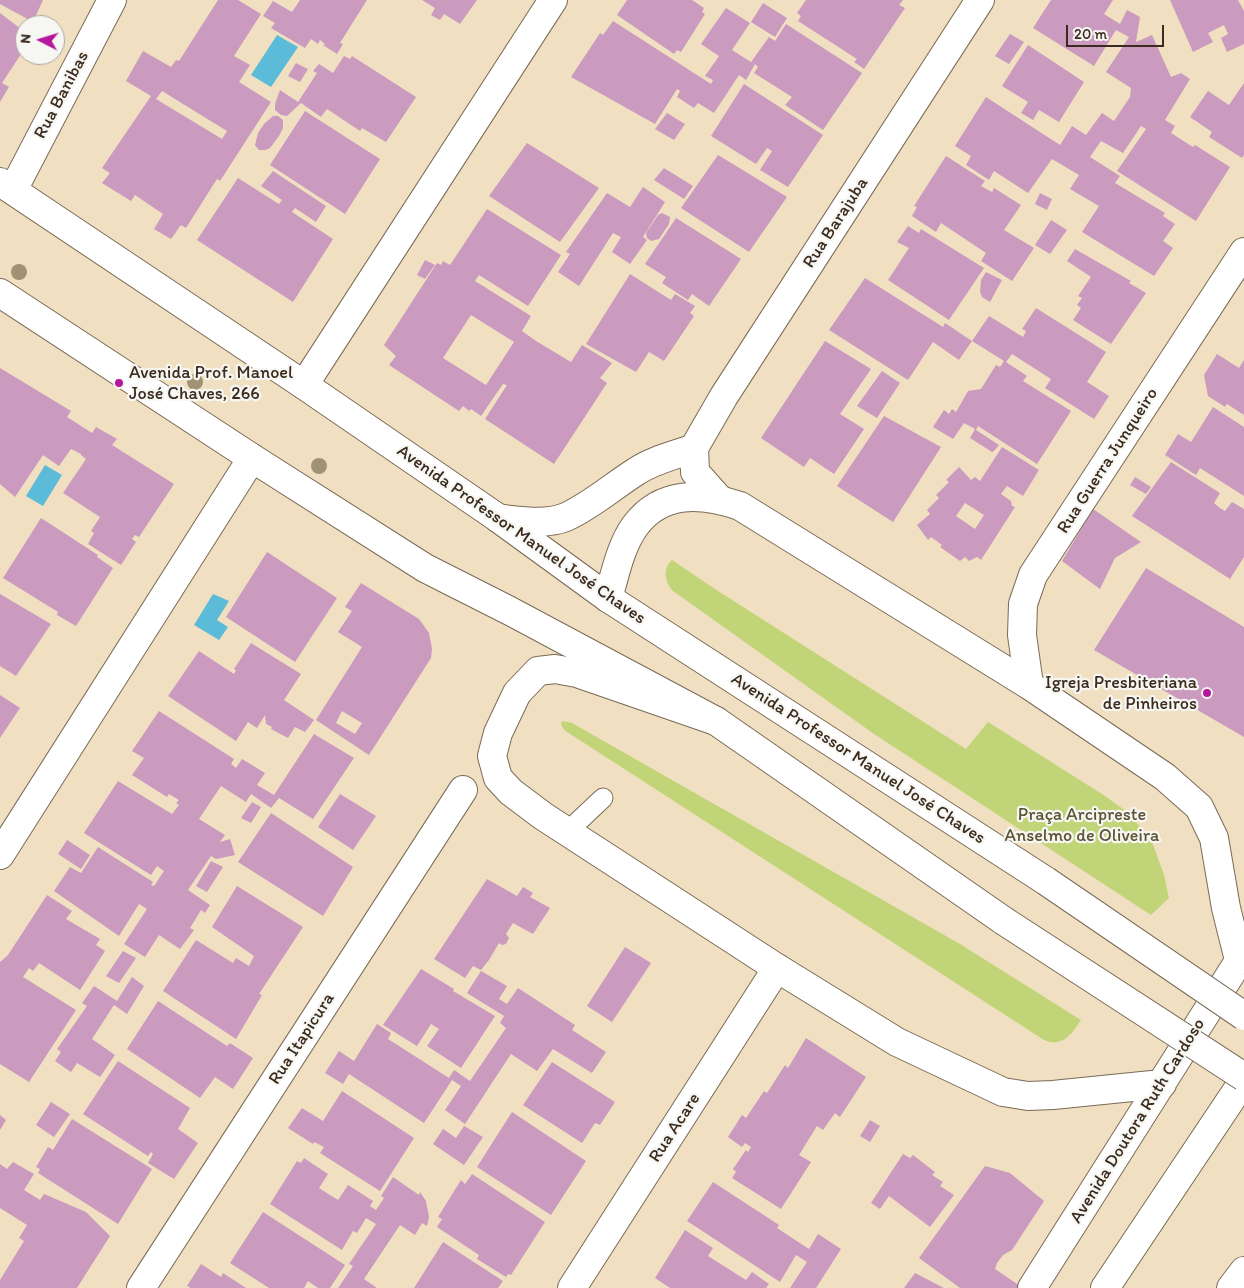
<!DOCTYPE html>
<html>
<head>
<meta charset="utf-8">
<style>
  body { margin:0 }
  #map { position:relative; width:1244px; height:1288px; overflow:hidden; background:#f0e0c1; font-family:Itim,sans-serif }
  canvas { display:block }
  .north { position:absolute; left:15px; top:15px; width:50px; height:50px; box-sizing:border-box; background:#f6f6f2; border:1px solid #aba49d; border-radius:50%; rotate:275deg; font-size:14px; font-weight:700; line-height:20px; text-align:center; color:#3b2a1e }
  .north::after { content:''; display:block; margin:auto; width:18px; height:22px; background:#b5179e; clip-path:polygon(50% 0,100% 100%,50% 72%,0 100%) }
  .scale { position:absolute; left:1066px; top:25px; width:98px; height:22px; box-sizing:border-box; border:2px solid #3b2a1e; border-top:0; padding-left:6px; font-size:15px; line-height:18px; white-space:nowrap; color:#3b2a1e; -webkit-text-stroke:4px #f6f6f2; paint-order:stroke }
</style>
</head>
<body>
<div id="map">
<canvas width="1244" height="1288"></canvas>
<div class="north">N</div>
<div class="scale">20 m</div>
</div>
<script>
const context = document.querySelector('canvas').getContext('2d');
context.lineJoin = 'round';
function fill(path, color) { context.fillStyle = color; context.fill(path, 'evenodd'); }
function trace(path, color, width, dash) { context.strokeStyle = color; context.lineWidth = width; context.lineCap = dash ? 'butt' : 'round'; context.setLineDash(dash || []); context.stroke(path); }
function label(font, color, halo, rows, align = 'center') {
  context.font = font + ' Itim,sans-serif'; context.lineWidth = 4.5; context.setLineDash([]); context.textBaseline = 'middle'; context.strokeStyle = halo; context.fillStyle = color; for (const [text, x, y, turn = 0] of rows) {
    context.save(); context.translate(x, y); context.rotate((+turn || 0) * Math.PI / 180); context.textAlign = isNaN(turn) ? turn : align; if (halo) context.strokeText(text, 0, 0); context.fillText(text, 0, 0); context.restore();
  }
}
const green = new Path2D(`
  M672,560L718,591L966,749L988,722L1102,794L1126,811L1151,839L1164,875L1169,898L1151,915L874,734L673,591C665,582 662,569 672,560Z
  M562,721L572,723L960,944L1081,1020C1072,1034 1062,1048 1044,1040L564,730L561,724Z`);
const water = new Path2D(`
  M277,35L298,47L271,87L251,75Z
  M45,465L62,475L43,506L26,496Z
  M213,594L229,601L217,620L228,627L219,640L194,625Z`);
const building = new Path2D(`
  M0,0H43L33,22L0,4Z
  M218,0H238L261,14L234,56L250,65L239,82L271,102L220,181L217,179L186,228L181,225L171,239L154,229L163,214L135,195L131,201L102,183L110,173L102,168L151,96L126,81L143,51L171,67L176,60L179,61ZM162,91L227,131L222,139L156,99Z
  M300,0H367L340,43L343,44L337,54L323,45L325,44L320,40L318,44L311,39L305,48L271,28L275,23L263,16L273,1L292,12Z
  M422,0H477L460,24L444,14L440,20L431,15L435,8Z
  M627,0H692L704,8L702,12L705,14L681,52L677,50L674,54L617,15Z
  M806,0H903L899,5L905,8L864,69L854,62L857,59L798,21L801,16L797,13Z
  M1051,0H1113L1104,14L1120,24L1127,10L1140,17L1136,42L1152,35L1171,77L1181,73L1190,79L1165,120L1175,126L1171,133L1193,147L1195,145L1230,167L1196,221L1117,171L1146,129L1141,126L1123,153L1101,141L1090,157L1120,176L1115,183L1165,213L1163,216L1175,224L1163,241L1173,248L1154,276L1082,232L1099,206L1070,189L1079,175L1052,159L1028,193L994,171L989,180L966,165L971,156L955,146L986,97L1060,145L1072,126L1086,135L1102,113L1114,121L1130,97L1131,88L1106,72L1129,37L1116,30L1094,66L1033,28Z
  M1170,0H1238L1244,11V44L1227,52L1221,38L1228,34L1224,25L1208,33L1213,42L1193,52Z
  M763,3L787,18L775,37L751,22Z
  M726,8L750,23L732,50L751,62L769,37L775,41L786,24L862,73L823,130L785,105L792,97L754,73L758,67L755,64L746,80L739,75L714,113L698,103L694,108L677,97L680,91L677,89L655,124L571,77L600,33L603,35L613,21L711,84L713,80L705,76L719,56L701,44Z
  M0,13L25,32V48L2,83L9,87L0,102Z
  M1010,34L1024,42L1009,64L995,56Z
  M1028,45L1084,82L1059,122L1039,110L1033,120L1021,113L1028,102L1002,86Z
  M344,56L350,59L352,56L416,97L386,142L362,128L360,131L327,109L321,117L301,103L287,116L281,115L275,110V104L280,90L298,102L317,73L313,71L319,64L333,73Z
  M296,63L308,69L300,82L288,76Z
  M1244,83V155L1242,158L1209,137L1212,132L1190,117L1208,91L1229,105Z
  M744,84L823,135L788,187L760,170L772,151L767,148L756,164L711,136Z
  M305,111L380,159L345,214L270,165Z
  M667,113L685,124L674,140L655,129Z
  M273,116H278L283,120V128L279,136L270,148L265,150H259L255,145L258,133L264,124Z
  M527,143L599,188L560,242L489,196Z
  M718,155L787,197L749,252L681,208Z
  M946,156L985,181L981,186L992,192L994,188L1021,205L1004,230L1034,248L1012,281L981,261L986,253L941,223L936,232L912,216L917,207L914,206Z
  M664,168L693,186L684,199L654,180Z
  M273,171L326,206L316,222L295,208L292,212L333,239L293,302L197,240L238,178L279,204L282,200L261,186Z
  M643,187L665,202L643,237L647,240L630,264L612,252L621,237L613,233L579,286L558,272L570,254L566,252L607,193L630,207Z
  M1040,193L1052,199L1047,210L1035,204Z
  M487,209L561,255L528,306L479,275L475,281L531,316L522,331L536,341L571,362L582,345L612,363L600,378L607,383L554,464L485,419L507,385L503,384L481,416L471,409L469,411L463,406L459,411L389,365L396,356L384,345L437,263L441,265L443,261L450,265ZM471,315L514,342L486,385L443,358Z
  M662,213L670,217L669,224L659,239L651,241L647,238L646,233L658,215Z
  M676,218L741,259L709,306L692,294L688,300L662,283L666,277L645,264Z
  M1051,220L1067,230L1050,254L1035,245Z
  M908,226L919,233L921,229L984,268L949,320L888,280L909,248L897,242Z
  M1075,249L1131,281L1129,283L1146,293L1111,344L1073,320L1081,308L1077,305L1082,298L1078,296L1091,277L1067,261Z
  M425,260L435,265L425,279L417,275Z
  M986,272L1002,280L990,302L982,297L980,292L981,280Z
  M630,274L671,300L675,294L695,306L690,313L694,316L664,361L649,352L636,372L586,344Z
  M865,278L943,327L945,323L972,341L989,316L1023,337L1026,331L1022,329L1036,308L1106,352L1087,382L1109,396L1094,419L1045,388L1051,379L1012,354L1006,362L1027,376L1023,381L1071,411L1037,464L978,426L976,430L999,445L994,451L992,452L970,438L975,429L964,423L953,439L933,427L944,410L949,414L952,409L956,412L968,391L981,389L996,365L1000,367L1004,361L972,341L959,360L933,342L908,380L829,330Z
  M825,341L871,369L840,414L864,429L834,474L810,458L804,467L761,438Z
  M1217,354L1239,368L1244,360V415L1227,404L1225,407L1208,396L1204,375Z
  M0,368L71,411L67,417L92,433L96,427L117,439L112,445L174,484L139,537L135,535L132,539L136,542L121,565L88,544L94,533L91,531L100,517L63,493L86,459L81,455V454L71,449L59,466L43,455L15,497L0,484Z
  M882,371L900,383L877,418L857,406Z
  M1213,407L1244,427V496L1200,468L1196,475L1165,455L1178,434L1191,442Z
  M884,416L941,447L893,522L837,486Z
  M1002,447L1039,470L1023,496L1007,486L1001,494L1011,501L1012,506L1015,507L981,560L977,557L969,561L965,557L960,561L940,547L942,545L931,537L928,540L917,525L930,514L927,510L939,498L936,495L949,482L946,480L959,467L971,480L975,477L980,481ZM965,503L984,515L975,529L956,516Z
  M1171,462L1220,493L1214,503L1220,508L1225,511L1232,502L1244,509V557L1230,579L1132,516Z
  M1135,477L1151,487L1146,494L1130,485Z
  M1093,509L1141,542L1115,558L1100,589L1062,561Z
  M41,518L98,555L97,557L113,568L76,626L57,615L58,612L3,578Z
  M267,552L337,598L295,662L226,617Z
  M1146,568L1244,627V737L1094,650Z
  M361,583L419,619L429,633L432,649L431,658L369,755L316,720L362,647L338,632L352,611L345,607ZM342,711L362,723L355,734L336,723Z
  M0,594L51,624L16,676L0,666Z
  M251,643L301,674L284,700L314,720L305,732L295,727L288,738L271,729L272,727L266,724L265,715L257,728L248,722L236,741L168,696L199,651L234,674L236,670L234,669Z
  M0,695L20,708L0,738Z
  M159,711L234,759L231,764L236,768L242,759L265,773L257,785L274,795L314,734L354,758L313,819L279,798L271,808L251,794L246,802L221,786L199,819L225,835L220,842L230,839L235,855L216,859L211,856L188,890L210,905L205,913L201,910L190,928L194,930L180,949L159,935L145,957L124,944L147,909L139,904L119,936L54,891L70,867L81,873L98,847L153,882L151,885L154,886L164,871L157,866L151,875L84,833L118,781L172,814L179,805L176,803L179,800L169,794L167,797L132,775L144,758L132,751Z
  M340,794L376,816L353,850L318,827Z
  M252,802L261,807L251,823L241,818Z
  M271,813L353,867L323,916L238,862Z
  M67,840L90,855L81,869L58,854Z
  M211,861L223,867L207,892L196,886Z
  M487,879L517,896L523,887L533,893L530,897L550,908L533,934L513,923L506,934L509,938L506,944L502,945L499,943L489,960L481,970L473,966L465,978L434,959Z
  M237,886L303,927L259,994L262,995L236,1039L163,991L196,940L233,963L236,958L249,966L254,956L212,927Z
  M47,895L72,911L66,919L100,939L96,945L105,951L80,990L39,963L33,971L29,968L23,977L76,1010L29,1082L0,1064V962L8,955Z
  M625,947L651,963L612,1022L587,1006Z
  M123,951L136,958L119,983L106,976Z
  M421,969L454,989L453,991L495,1016L461,1068L427,1046L439,1029L431,1024L417,1046L383,1025Z
  M481,971L507,986L499,999L507,1004L518,988L575,1025L572,1030L606,1052L592,1073L553,1049L537,1071L511,1054L465,1124L445,1110L461,1086L452,1080L424,1123L349,1074L343,1084L325,1073L339,1051L354,1061L377,1024L391,1033L388,1039L449,1078L454,1070L470,1081L506,1028L500,1023L504,1016L467,993Z
  M132,977L144,986L127,1014L114,1005L92,1039L115,1055L100,1077L77,1063L71,1072L55,1061L61,1052L57,1049L87,1006L82,1003L94,986L117,1001Z
  M158,1001L227,1046L230,1043L253,1058L233,1089L215,1077L200,1098L127,1049Z
  M806,1038L866,1077L840,1117L835,1113L823,1130L817,1126L799,1155L811,1162L781,1209L732,1178L736,1172L733,1169L746,1150L748,1152L751,1147L745,1143L742,1147L728,1137L742,1115L746,1118L764,1091L767,1093L785,1065L788,1068Z
  M118,1061L190,1108L178,1129L198,1143L174,1179L148,1163L153,1154L151,1152L148,1156L83,1114Z
  M552,1062L615,1102L600,1125L595,1123L582,1143L523,1105Z
  M342,1091L414,1138L380,1191L320,1153L324,1147L314,1142L313,1144L288,1128L302,1108L323,1121Z
  M51,1102L70,1114L54,1137L36,1125Z
  M512,1112L586,1161L551,1215L477,1167Z
  M0,1115L6,1120L0,1130Z
  M72,1119L152,1169L118,1224L38,1173L40,1169L36,1167L48,1147L53,1150Z
  M870,1120L880,1126L870,1142L860,1136Z
  M464,1126L483,1137L464,1165L433,1144L443,1129L456,1138Z
  M903,1154L910,1158L913,1155L935,1172L932,1175L943,1182L940,1186L954,1195L930,1227L889,1196L880,1209L871,1203Z
  M304,1158L328,1174L319,1188L338,1200L348,1185L373,1201L370,1206L376,1210L384,1198L381,1196L393,1177L419,1195L420,1192L426,1201L429,1217L427,1226L422,1223L415,1235L400,1225L364,1279L377,1288H338L353,1266L349,1264L376,1224L366,1218L357,1233L353,1231L342,1250L270,1204L297,1161L301,1163Z
  M13,1162L34,1174L24,1190L40,1200L44,1194L86,1212L110,1236L77,1288H0V1280L24,1241L19,1238L27,1225L0,1208V1164L7,1169Z
  M985,1166L1010,1173L1044,1201L1012,1250L1003,1255L997,1263L995,1269L1023,1288H960L919,1258Z
  M472,1174L545,1222L511,1275L508,1274L506,1277L477,1259L479,1255L437,1227L442,1219L438,1217L461,1180L465,1184Z
  M713,1182L779,1225L777,1228L809,1249L818,1234L841,1249L816,1288H790L807,1262L796,1255L780,1282L687,1221Z
  M263,1212L345,1265L330,1288H318L308,1281L304,1288H269L230,1263Z
  M685,1230L713,1248L708,1256L746,1280L752,1272L769,1284L766,1288H670L655,1278Z
  M443,1242L503,1281L498,1288H414Z
  M201,1264L221,1277L223,1273L246,1288H191L187,1286Z
  M915,1273L944,1288H904Z`);
const lane = new Path2D(`
  M567,832L603,798`);
const street = new Path2D(`
  M13,190L112,0
  M304,385L553,0
  M720,500L695,472L694,448L724,396L980,0
  M498,518C518,521 547,525 566,517C592,505 613,486 637,471C653,460 676,455 694,448
  M1029,685L1022,635L1023,604L1033,575L1244,252
  M0,855L252,458
  M141,1288L463,790
  M572,1288L777,968`);
const secondary = new Path2D(`
  M0,182L304,385L498,518L608,598L1046,881
  M0,293L252,458L425,568L510,611L716,721L1004,921`);
const highway = new Path2D(`
  M608,598C615,575 620,547 635,526C662,490 701,493 740,506L1029,685L1165,777L1199,807L1214,838L1226,908L1239,960
  M716,721L577,673L555,669L538,671L517,693L498,733L492,756L498,778L511,792L543,816L777,968L897,1042L1003,1092L1028,1096L1053,1095L1162,1084
  M1032,1288L1244,953
  M1105,1288L1244,1080
  M1231,1288L1244,1271`);
const secondaryBridge = new Path2D(`
  M1046,881L1244,1016
  M1004,921L1244,1077`);
const trees = [
  [19,272],
  [195,382],
  [319,466]
];
const markers = [
  [119,383,5,"#b5179e"],
  [1207,693,5,"#b5179e"]
];
const streetNames = [
  ["Rua Banibas",62,95,-62],
  ["Rua Barajuba",836,223,-57],
  ["Rua Guerra Junqueiro",1108,461,-57],
  ["Avenida Professor Manuel José Chaves",521,535,35],
  ["Avenida Professor Manuel José Chaves",858,759,33],
  ["Rua Itapicura",302,1039,-57],
  ["Avenida Doutora Ruth Cardoso",1138,1121,-58],
  ["Rua Acare",675,1128,-57]
];
const poiNames = [
  ["Avenida Prof. Manoel",129,373],
  ["José Chaves, 266",129,394],
  ["Igreja Presbiteriana",1197,683,"right"],
  ["de Pinheiros",1197,704,"right"]
];
const parkNames = [
  ["Praça Arcipreste",1082,815],
  ["Anselmo de Oliveira",1082,836]
];
fill(green, '#c1d477');
fill(water, '#5bbbd9');
fill(building, '#ca9abf');
trace(lane, '#7a6a57', 21);
trace(street, '#7a6a57', 30);
trace(secondary, '#7a6a57', 30);
trace(highway, '#7a6a57', 30);
trace(lane, '#fff', 19);
trace(street, '#fff', 28);
trace(secondary, '#fff', 28);
trace(highway, '#fff', 28);
trace(secondaryBridge, '#7a6a57', 30, []);
trace(secondaryBridge, '#fff', 28);
context.fillStyle = '#9f9373';
for (const [x, y] of trees) { context.beginPath(); context.arc(x, y, 8, 0, 2 * Math.PI); context.fill(); }
for (const [x, y, r, color] of markers) { const dot = new Path2D(); dot.arc(x, y, r, 0, 2 * Math.PI); context.fillStyle = color; context.fill(dot); trace(dot, '#f6f6f2', 2); }
label('18px', '#3b2a1e', '#f6f6f2', streetNames);
label('18px', '#3b2a1e', '#f6f6f2', poiNames, 'left');
label('18px', '#5c5434', '#f6f6f2', parkNames);
</script>
</body>
</html>
